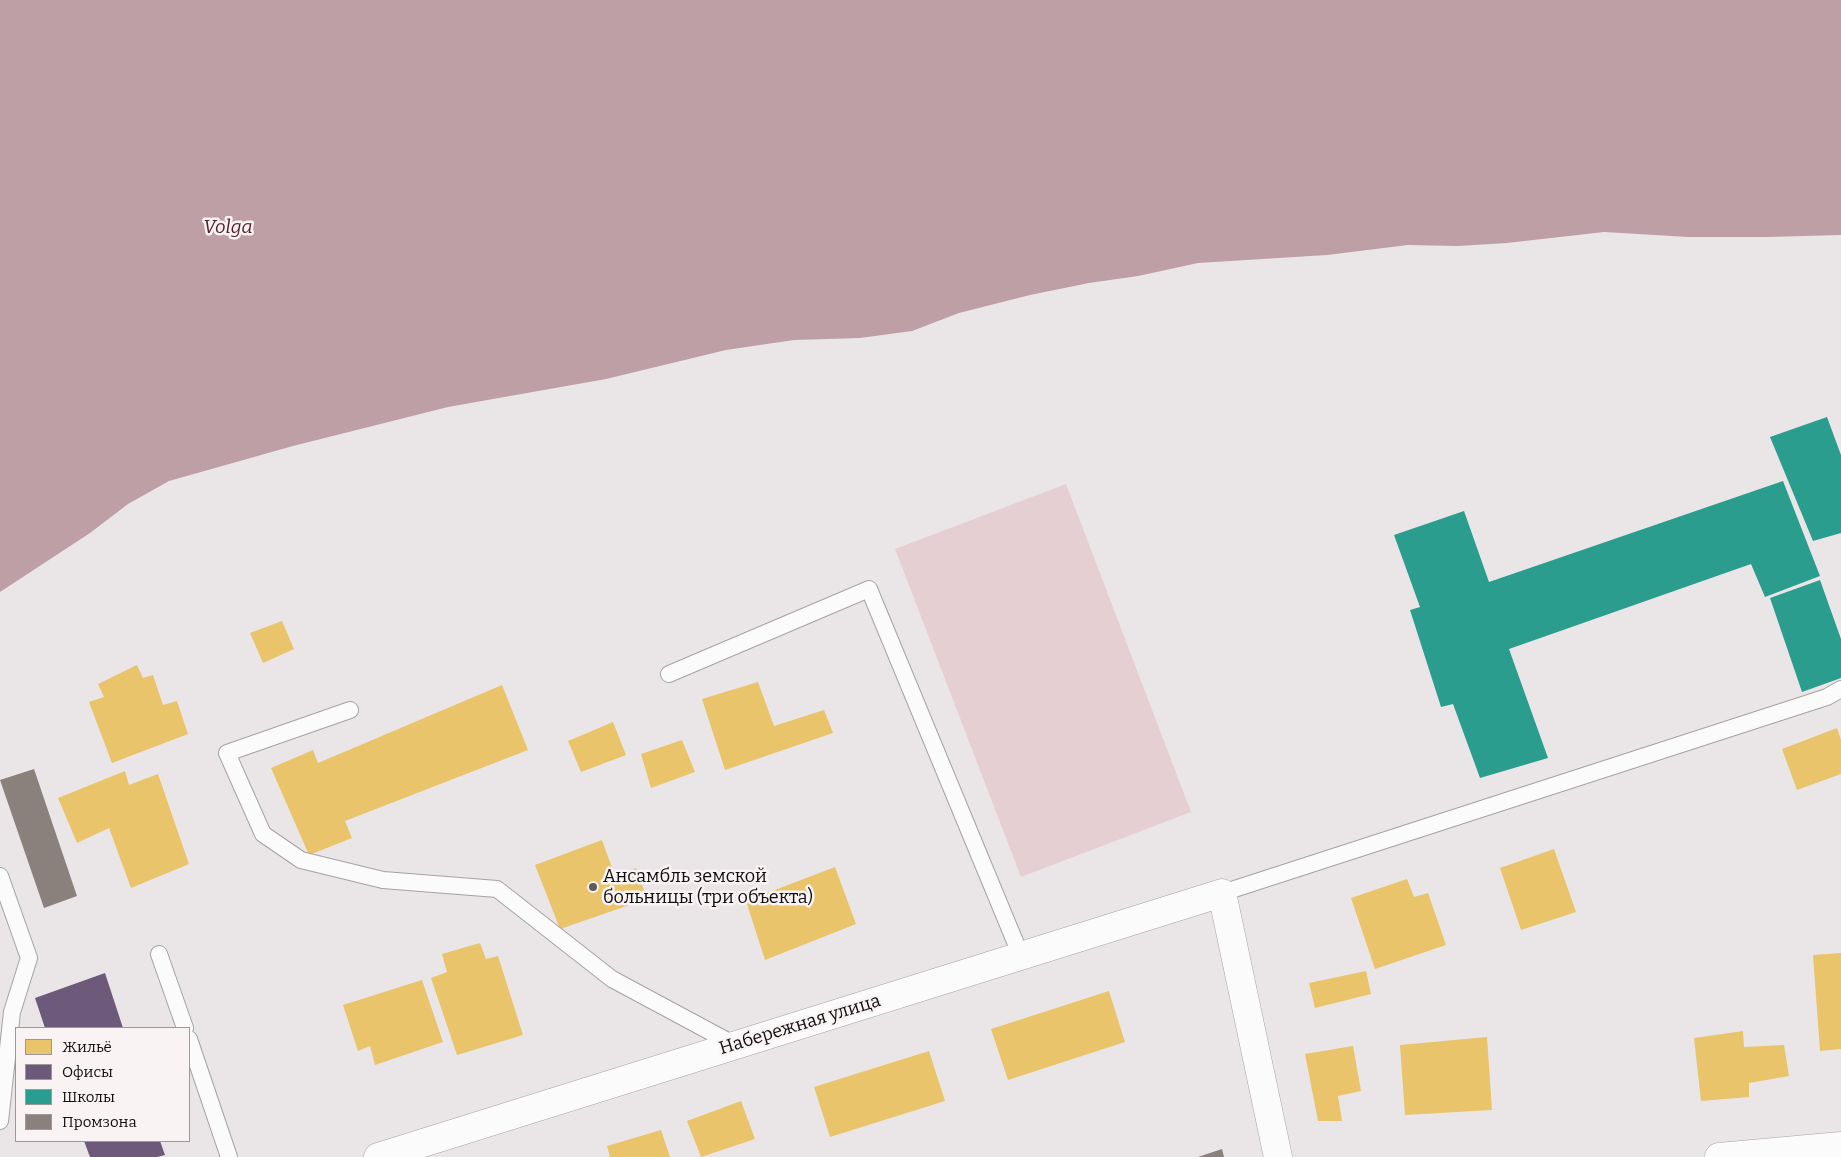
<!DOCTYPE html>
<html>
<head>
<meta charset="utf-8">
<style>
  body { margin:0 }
  #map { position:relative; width:1841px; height:1157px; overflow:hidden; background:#eae6e7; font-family:Bitter,serif }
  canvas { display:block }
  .legend { position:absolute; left:15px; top:1027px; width:175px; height:115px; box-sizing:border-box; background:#f9f3f4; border:1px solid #9c9798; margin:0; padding:6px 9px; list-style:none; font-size:15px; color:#100e0f }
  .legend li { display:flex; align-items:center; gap:10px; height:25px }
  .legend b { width:25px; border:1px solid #9c9798 }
</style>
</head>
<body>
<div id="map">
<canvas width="1841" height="1157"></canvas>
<ul class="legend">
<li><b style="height:14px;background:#e9c46a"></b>Жильё</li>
<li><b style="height:14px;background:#6d597a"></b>Офисы</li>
<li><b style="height:14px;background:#2a9d8f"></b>Школы</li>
<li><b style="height:14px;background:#8a817c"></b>Промзона</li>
</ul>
</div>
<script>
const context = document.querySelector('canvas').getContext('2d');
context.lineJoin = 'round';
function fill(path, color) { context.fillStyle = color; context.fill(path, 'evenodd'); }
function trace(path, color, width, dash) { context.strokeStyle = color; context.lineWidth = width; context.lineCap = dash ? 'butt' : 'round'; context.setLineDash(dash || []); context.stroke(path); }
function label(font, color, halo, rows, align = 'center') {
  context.font = font + ' Bitter,serif'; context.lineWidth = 5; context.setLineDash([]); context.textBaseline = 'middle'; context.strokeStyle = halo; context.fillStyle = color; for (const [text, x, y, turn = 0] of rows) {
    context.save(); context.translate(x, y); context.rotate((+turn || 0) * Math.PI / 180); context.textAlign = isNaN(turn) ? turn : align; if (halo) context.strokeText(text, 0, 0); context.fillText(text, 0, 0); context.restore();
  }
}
const green = new Path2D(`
  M1066,484L1191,812L1021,877L895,549Z`);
const water = new Path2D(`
  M0,0H1841V235L1768,237H1688L1604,232L1507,243L1458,246L1408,245L1327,255L1198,263L1138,276L1089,283L1030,295L959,313L912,331L860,338L794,340L726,350L606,379L448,407L293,446L169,481L128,504L90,533L0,592Z`);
const homes = new Path2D(`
  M282,621L294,649L263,663L250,633Z
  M137,665L143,678L153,675L163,705L177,701L188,734L112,763L89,702L104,697L98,684Z
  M758,682L774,726L824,710L833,733L725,770L702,699Z
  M502,685L528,750L345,821L352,838L309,855L271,768L313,750L318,763Z
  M613,722L626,755L581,772L568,741Z
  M1837,728L1841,740V774L1797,790L1782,749Z
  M682,740L695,772L651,788L641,754Z
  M125,771L129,785L158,774L189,864L131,888L109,828L77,843L58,798Z
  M602,840L615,876L636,868L647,899L560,929L535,865Z
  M1554,849L1576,912L1521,930L1500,868Z
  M835,867L856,924L765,960L746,901Z
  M1407,879L1414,897L1428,893L1446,945L1375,969L1351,898Z
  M480,943L486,959L498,956L523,1035L457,1055L431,978L447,972L442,954Z
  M1841,953V1049L1820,1051L1813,955Z
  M1366,971L1371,994L1315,1008L1309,983Z
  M422,980L443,1042L375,1065L370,1046L358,1051L343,1005Z
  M1109,991L1125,1042L1008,1080L991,1029Z
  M1743,1031L1744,1047L1784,1045L1789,1076L1749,1083V1097L1701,1101L1694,1038Z
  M1487,1037L1492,1110L1405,1115L1400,1045Z
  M1353,1046L1361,1091L1338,1096L1342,1121H1318L1305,1054Z
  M929,1051L945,1101L830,1137L814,1087Z
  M741,1101L755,1139L701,1157L687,1121Z
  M661,1130L670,1157H610L607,1146Z`);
const offices = new Path2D(`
  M105,973L123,1028H45L35,998Z
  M84,1141H160L165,1155L157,1157H90Z`);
const schools = new Path2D(`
  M1827,417L1841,455V533L1813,541L1770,437Z
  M1783,481L1820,576L1765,597L1751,564L1509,649L1548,758L1480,778L1453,704L1441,707L1410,610L1420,607L1394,535L1464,511L1489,582Z
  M1820,580L1841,639V678L1802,692L1770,598Z`);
const industry = new Path2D(`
  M34,769L77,896L44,908L0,780Z
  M1222,1149L1224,1157H1198Z`);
const lane = new Path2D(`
  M669,674L869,589L1021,956
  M350,710L227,753L263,834L301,860L383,880L497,889L612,979L735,1045
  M0,876L29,958L12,1012L0,1121
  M1222,893L1827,697L1841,689
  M159,954L185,1028
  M189,1039L229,1157`);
const street = new Path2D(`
  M378,1157L1222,893L1278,1157
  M1719,1157L1841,1146`);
const markers = [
  [593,887,5,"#5c5a5b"]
];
const poiNames = [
  ["Ансамбль земской",603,877],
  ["больницы (три объекта)",603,898]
];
const streetNames = [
  ["Набережная улица",800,1025,-17]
];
const waterNames = [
  ["Volga",228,228]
];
fill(green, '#e6cfd3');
fill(water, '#be9fa5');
fill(homes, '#e9c46a');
fill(offices, '#6d597a');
fill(schools, '#2a9d8f');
fill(industry, '#8a817c');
trace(lane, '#a5a2a3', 18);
trace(street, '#a5a2a3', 29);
trace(lane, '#fcfbfb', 16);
trace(street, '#fcfbfb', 28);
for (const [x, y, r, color] of markers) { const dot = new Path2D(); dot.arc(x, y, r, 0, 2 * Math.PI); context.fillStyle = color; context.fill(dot); trace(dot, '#f9f3f4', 2); }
label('18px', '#100e0f', '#f9f3f4', poiNames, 'left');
label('18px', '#100e0f', '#f9f3f4', streetNames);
label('italic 19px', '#541d2b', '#f9f3f4', waterNames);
</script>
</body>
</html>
